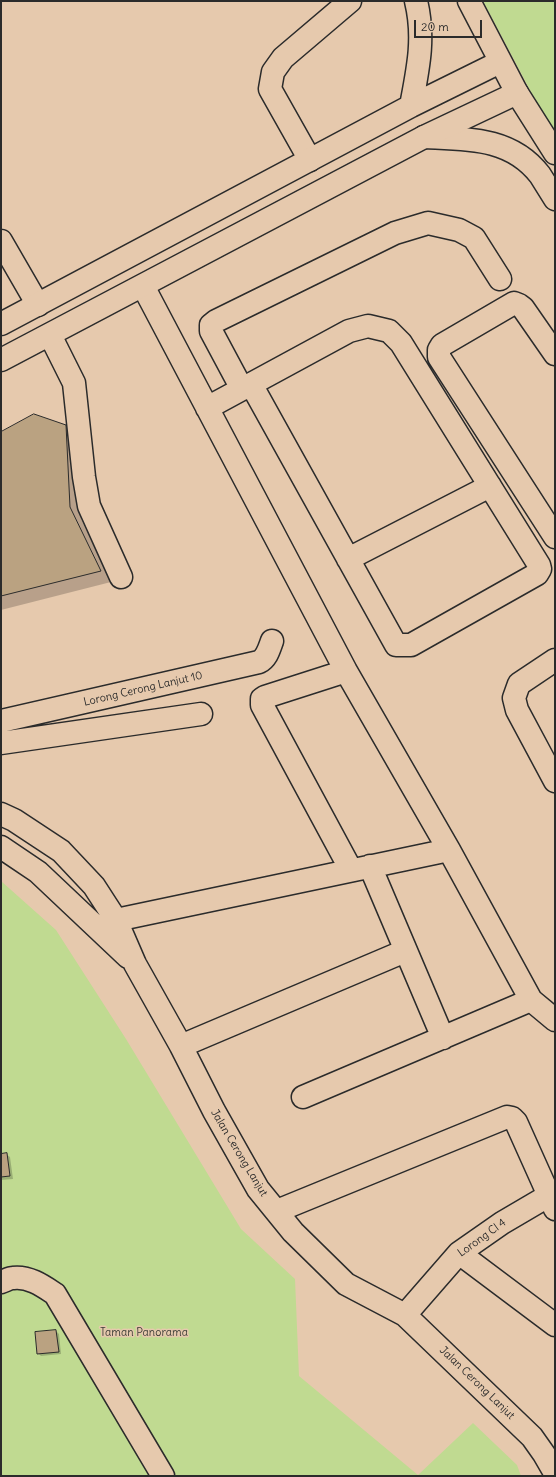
<!DOCTYPE html>
<html>
<head>
<meta charset="utf-8">
<style>
  body { margin:0 }
  #map { position:relative; width:556px; height:1477px; overflow:hidden; background:#e6c9ad; font-family:Delius,sans-serif }
  canvas { display:block }
  .frame { position:absolute; inset:0; border:2px solid #2b2b2b; pointer-events:none }
  .scale { position:absolute; left:414px; top:20px; width:68px; height:18px; box-sizing:border-box; border:2px solid #2b2b2b; border-top:0; padding-left:5px; font-size:12px; line-height:14px; white-space:nowrap; color:#2b2b2b; -webkit-text-stroke:3px #e6c9ad; paint-order:stroke }
</style>
</head>
<body>
<div id="map">
<canvas width="556" height="1477"></canvas>
<div class="frame"></div>
<div class="scale">20 m</div>
</div>
<script>
const context = document.querySelector('canvas').getContext('2d');
context.lineJoin = 'round';
function fill(path, color) { context.fillStyle = color; context.fill(path, 'evenodd'); }
function trace(path, color, width, dash) { context.strokeStyle = color; context.lineWidth = width; context.lineCap = dash ? 'butt' : 'round'; context.setLineDash(dash || []); context.stroke(path); }
function label(font, color, halo, rows, align = 'center') {
  context.font = font + ' Delius,sans-serif'; context.lineWidth = 3; context.setLineDash([]); context.textBaseline = 'middle'; context.strokeStyle = halo; context.fillStyle = color; for (const [text, x, y, turn = 0] of rows) {
    context.save(); context.translate(x, y); context.rotate((+turn || 0) * Math.PI / 180); context.textAlign = isNaN(turn) ? turn : align; if (halo) context.strokeText(text, 0, 0); context.fillText(text, 0, 0); context.restore();
  }
}
const green = new Path2D(`
  M483,1H555V131L552,132Z
  M1,881L56,930L126,1039L241,1229L295,1279L299,1376L418,1475L473,1423L517,1465L521,1476H1Z`);
const shadow = new Path2D(`
  M65,426L77,438L81,519L111,582L1,610V433Z
  M1,1155H7L10,1157L13,1179L1,1180Z
  M56,1331L59,1334L61,1354L41,1356L38,1353Z`);
const building = new Path2D(`
  M34,414L66,425L70,507L101,571L1,596V432Z
  M7,1153L10,1176L1,1177V1154Z
  M56,1330L59,1352L37,1354L35,1332Z`);
const minor = new Path2D(`
  M517,93L555,153
  M424,137C467,139 511,137 540,175C545,183 550,191 555,199
  M310,160L270,89L273,72L283,58L350,1
  M1,241L38,305
  M143,286L346,671L449,850L531,1000L303,1097
  M50,335L74,383L84,477L89,506L121,577
  M555,354L523,308L519,305L514,303L442,345L439,350V357L555,537
  M242,389L211,331V325L216,321L395,233L428,223L459,230L474,238L500,279
  M207,408L349,331L368,326L389,331L401,343L539,565L540,569L537,574L411,645H396L251,384
  M348,559L490,486
  M555,660L519,684L514,698L517,710L555,781
  M346,671L265,697L262,699V705L351,870
  M1,721L259,662C267,658 269,649 272,641
  M1,743L201,714
  M1,814L14,820L61,851L94,886L116,920L135,964L181,1046L214,1111L258,1189L293,1232L346,1284L405,1315L532,1437L544,1454L555,1473
  M1,847L38,872L128,957
  M370,866L443,1038
  M116,920L449,850
  M531,1000L555,1020
  M181,1046L405,951
  M277,1211L507,1117L512,1118L516,1122L555,1209
  M459,1253L555,1325
  M1,1282C5,1281 9,1278 13,1278C29,1276 43,1286 55,1294L163,1476
  M405,1315L459,1253L502,1223L548,1196L555,1193`);
const major = new Path2D(`
  M411,106C418,69 425,38 416,1
  M1,324L411,106L500,62
  M1,360L424,137L517,93L469,1`);
const streetNames = [
  ["Lorong Cerong Lanjut 10",143,689,-13],
  ["Jalan Cerong Lanjut",239,1153,59],
  ["Lorong Cl 4",482,1238,-36],
  ["Jalan Cerong Lanjut",477,1383,44]
];
const parkNames = [
  ["Taman Panorama",144,1333]
];
fill(green, '#c0da91');
fill(shadow, '#0003');
fill(building, '#baa281');
trace(building, '#2b2b2b', 1);
trace(minor, '#2b2b2b', 25);
trace(major, '#2b2b2b', 25);
trace(minor, '#e6c9ad', 22);
trace(major, '#e6c9ad', 22);
label('11px', '#2b2b2b', '#e6c9ad', streetNames);
label('11px', '#3a3c35', '#e6c9ad', parkNames);
</script>
</body>
</html>
